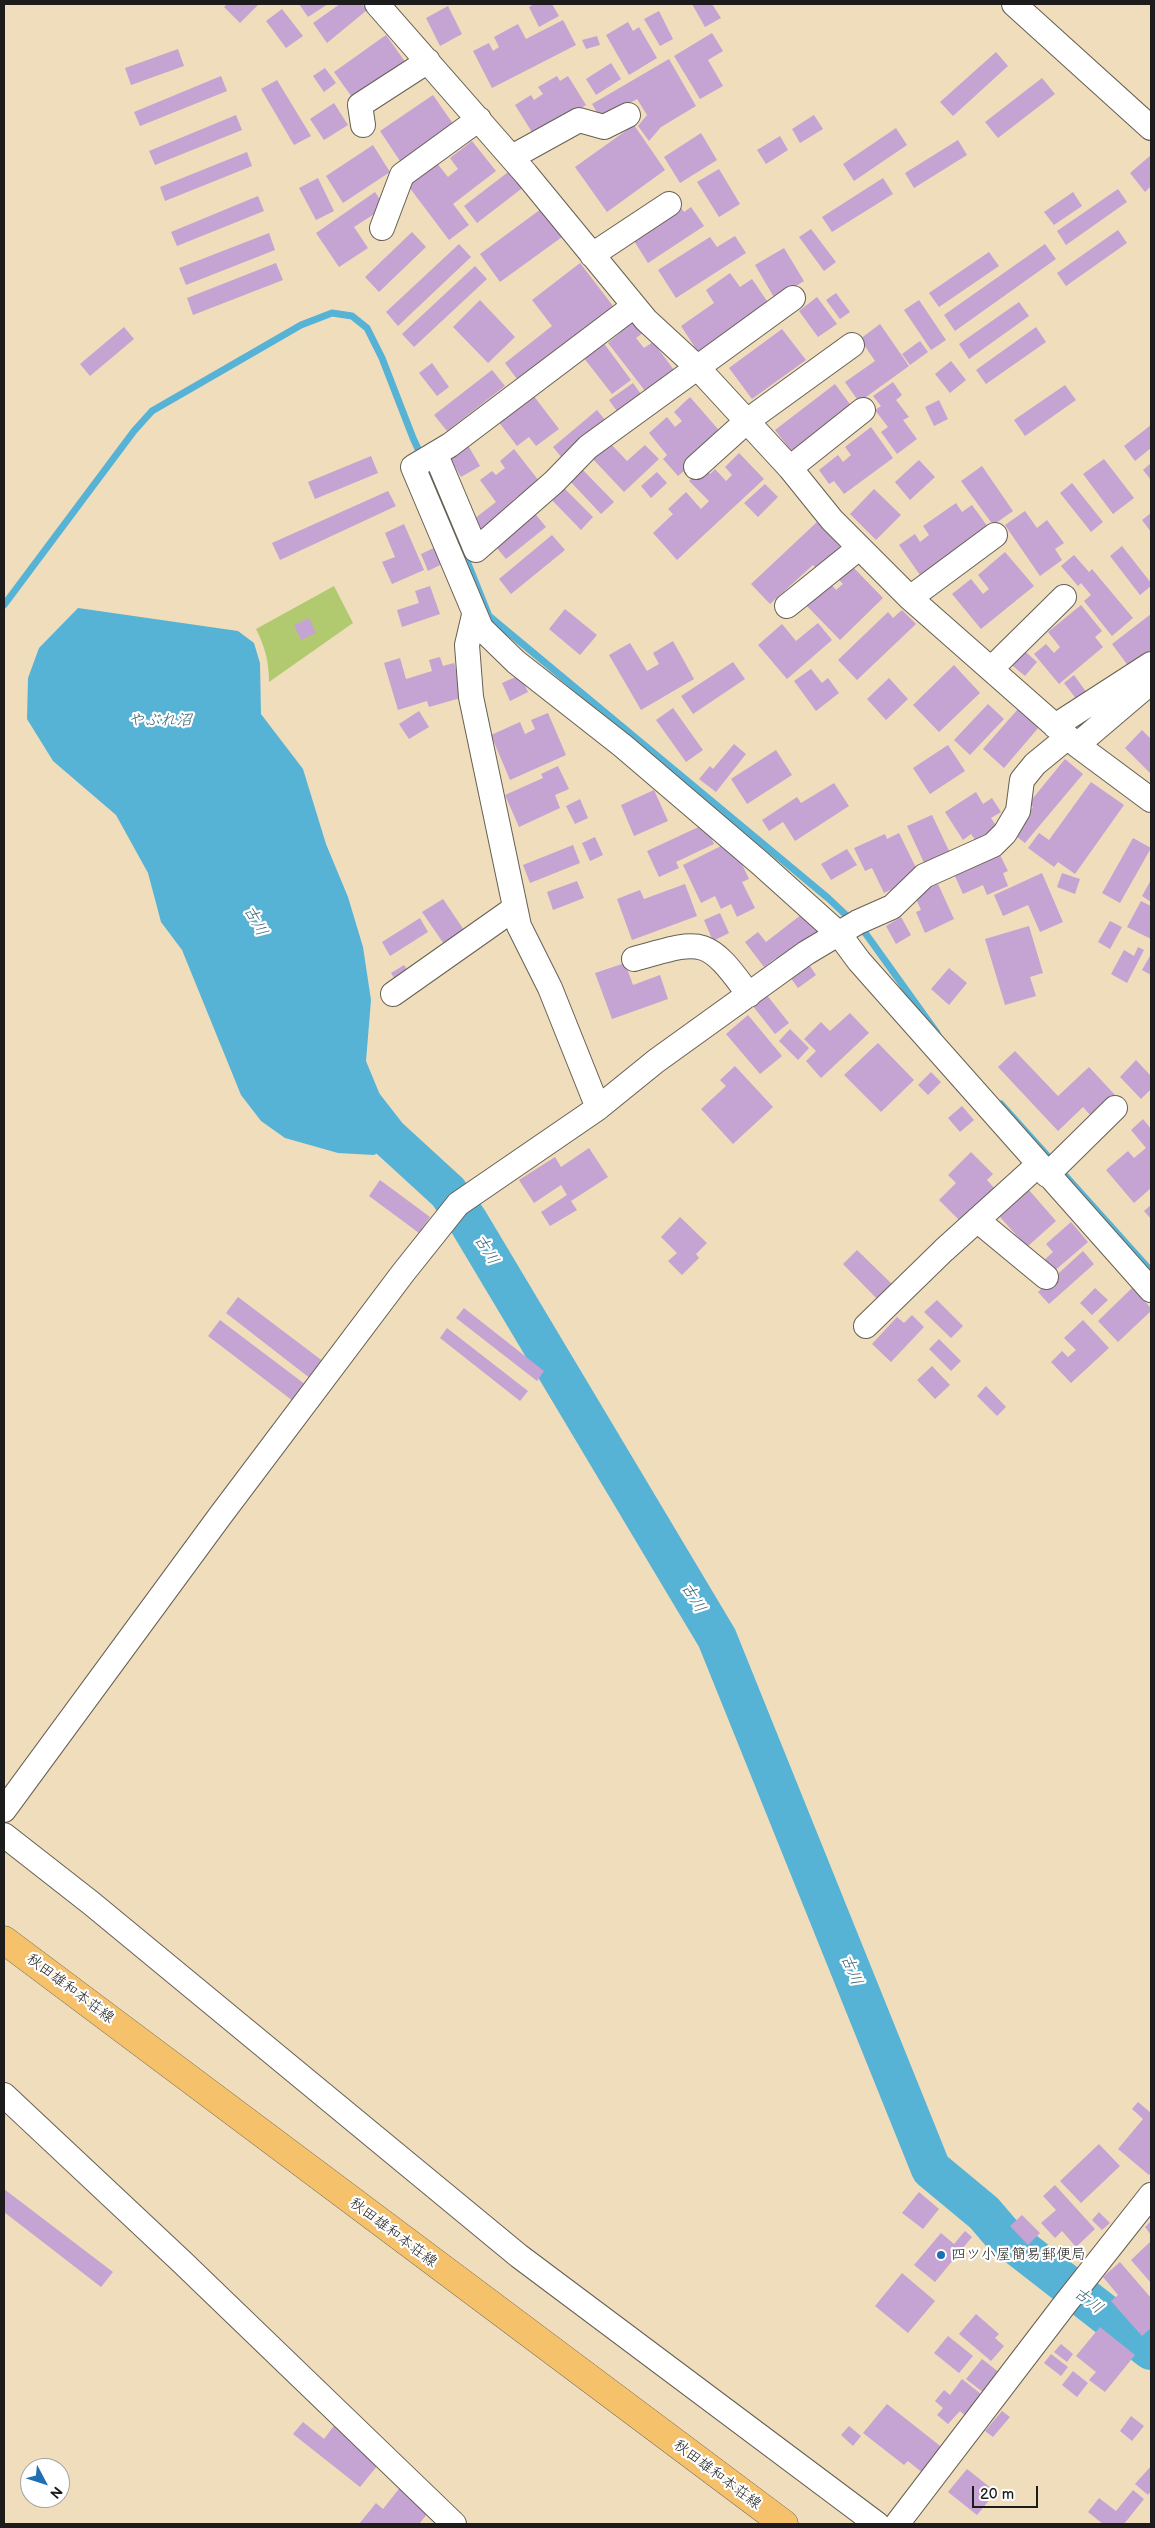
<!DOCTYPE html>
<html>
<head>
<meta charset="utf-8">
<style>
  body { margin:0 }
  #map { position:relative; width:1155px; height:2528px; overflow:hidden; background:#f0ddbc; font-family:"Balsamiq Sans",sans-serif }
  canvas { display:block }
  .frame { position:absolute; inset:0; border:5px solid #1c1c1c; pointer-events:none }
  .north { position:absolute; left:20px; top:2458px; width:50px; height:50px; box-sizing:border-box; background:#fff; border:1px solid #a4a4a4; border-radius:50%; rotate:130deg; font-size:14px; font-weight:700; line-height:20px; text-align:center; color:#1c1c1c }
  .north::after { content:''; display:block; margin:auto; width:18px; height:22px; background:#1f6fb2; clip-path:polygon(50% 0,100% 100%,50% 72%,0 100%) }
  .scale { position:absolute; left:972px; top:2486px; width:66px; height:22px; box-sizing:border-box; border:2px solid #1c1c1c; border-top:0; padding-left:6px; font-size:15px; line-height:18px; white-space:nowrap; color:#1c1c1c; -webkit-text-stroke:4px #fff; paint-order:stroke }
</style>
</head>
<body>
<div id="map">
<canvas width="1155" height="2528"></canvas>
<div class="frame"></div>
<div class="north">N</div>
<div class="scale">20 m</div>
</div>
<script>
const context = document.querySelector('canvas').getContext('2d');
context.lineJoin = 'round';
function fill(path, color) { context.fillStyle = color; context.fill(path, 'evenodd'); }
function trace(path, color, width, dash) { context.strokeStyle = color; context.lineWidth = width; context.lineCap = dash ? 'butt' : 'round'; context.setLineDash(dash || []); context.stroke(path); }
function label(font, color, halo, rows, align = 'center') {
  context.font = font + ' "Balsamiq Sans","Klee One",sans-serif'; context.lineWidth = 4.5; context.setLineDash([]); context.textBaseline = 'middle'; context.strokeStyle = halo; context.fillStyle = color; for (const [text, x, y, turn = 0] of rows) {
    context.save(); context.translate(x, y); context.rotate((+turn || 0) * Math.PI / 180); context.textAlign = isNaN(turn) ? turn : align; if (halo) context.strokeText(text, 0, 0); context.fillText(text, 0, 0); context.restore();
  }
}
const green = new Path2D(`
  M334,586L353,623L269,682C269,661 265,647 256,629Z`);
const water = new Path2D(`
  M78,608L238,631L254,643L260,663L261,714L303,769L326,844L348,897L363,947L371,1000L366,1061L385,1107L390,1128L389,1147L374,1155L338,1153L285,1138L261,1121L241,1095L182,950L161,922L148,873L116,815L53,761L27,719L28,678L39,648Z`);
const stream = new Path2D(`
  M4,605L134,431L152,411L301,325L332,313L352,316L367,328L382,358L413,438L451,521L489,616L828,898L866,934L937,1033
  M1001,1104L1151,1271`);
const river = new Path2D(`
  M356,1096L388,1137L448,1192L468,1221L717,1638L931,2169L984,2213L1002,2234L1151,2350`);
const building = new Path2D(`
  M227,4H259L240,23L224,7Z
  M299,4H328L308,17Z
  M340,4H362L367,10L327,43L313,23Z
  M534,4H552L559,16L539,27L529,7Z
  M692,4H712L721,18L705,27Z
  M448,6L462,34L440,46L426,18Z
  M282,9L303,36L286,48L266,21Z
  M659,11L673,39L660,46L644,19Z
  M563,20L576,45L492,88L473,51L489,43L493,51L499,47L494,37L518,24L526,39Z
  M628,22L633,31L639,27L657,58L629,75L606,35Z
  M712,33L723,51L708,60L723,86L700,99L674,56Z
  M386,35L406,63L354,100L334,72Z
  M597,36L600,45L586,49L582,40Z
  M178,49L184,66L131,85L125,68Z
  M996,52L1008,66L953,116L940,102Z
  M669,59L696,106L661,127L649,141L638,126L647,115L637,99L601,119L592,104Z
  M611,63L621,79L596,95L586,79Z
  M325,68L336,83L324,92L313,76Z
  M221,76L227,91L140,126L134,112Z
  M557,76L560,81L568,76L586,105L535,137L515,105L531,95L534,100L543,94L538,87Z
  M1042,78L1055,94L998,138L985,122Z
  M277,80L311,136L294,145L261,89Z
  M433,95L456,128L402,164L380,131Z
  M334,103L348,125L324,140L310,119Z
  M236,115L242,130L155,165L149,151Z
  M814,115L823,129L800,143L792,129Z
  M634,125L665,170L607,212L575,167Z
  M896,128L907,145L854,181L843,164Z
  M701,133L717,160L680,183L664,157Z
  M780,136L788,150L766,164L757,150Z
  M958,140L967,155L914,188L905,173Z
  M472,141L496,171L453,204L469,225L449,240L406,183L435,161L448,177L458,169L450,158Z
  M373,145L390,172L343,203L326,176Z
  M247,152L252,166L165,201L160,187Z
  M1151,155V186L1145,192L1130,173Z
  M512,169L525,186L477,223L464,206Z
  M719,169L740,204L719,217L697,182Z
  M318,178L334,211L316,220L299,188Z
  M883,178L893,194L832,232L822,217Z
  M1118,189L1127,202L1066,245L1057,231Z
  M375,192L385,207L354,227L368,248L339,267L316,233Z
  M1073,192L1082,206L1054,225L1044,212Z
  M258,196L264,211L177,246L171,232Z
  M679,205L684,212L691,207L704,226L648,263L631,236Z
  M541,209L562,237L500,282L480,254Z
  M811,229L836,262L824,271L799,237Z
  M1118,230L1127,243L1066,286L1057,273Z
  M412,232L426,247L379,292L365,277Z
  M269,233L275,250L186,285L179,268Z
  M735,236L746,253L676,298L658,270L710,237L717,247Z
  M459,244L471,257L398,326L386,312Z
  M1045,244L1056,259L955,331L944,315Z
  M784,248L804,281L775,299L755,265Z
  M989,252L999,266L939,307L929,293Z
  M276,263L283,280L193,315L187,298Z
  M580,263L613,306L517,379L505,363L552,326L532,300Z
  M475,266L487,279L414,347L402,334Z
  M730,273L740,287L752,279L769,304L698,352L681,326L714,303L706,290Z
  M836,293L850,312L840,319L826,300Z
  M817,297L837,324L818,337L799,311Z
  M480,300L515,337L488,363L453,327Z
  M919,300L946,340L931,350L904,310Z
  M1019,302L1029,316L969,359L959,344Z
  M633,312L647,330L636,338L644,348L653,342L677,374L649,396L608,343L621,332L616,325Z
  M880,324L909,366L859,402L845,382L875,361L860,339Z
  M124,327L134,339L90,376L80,364Z
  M1036,327L1046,342L986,384L976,370Z
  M782,329L806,360L752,399L729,368Z
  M600,338L631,380L612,394L580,353Z
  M920,341L928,352L910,365L902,354Z
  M951,361L966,380L950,393L935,374Z
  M432,363L449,387L437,396L419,373Z
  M492,370L505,386L447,431L434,415Z
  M893,382L902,395L896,400L909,417L903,420L917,439L897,454L881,432L888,427L875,410L881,406L873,396Z
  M633,383L643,397L619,414L609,400Z
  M835,384L852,407L792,452L775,430Z
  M1065,385L1076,400L1025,436L1014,420Z
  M533,395L559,429L536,446L529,437L517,446L498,421Z
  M690,397L724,436L678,476L663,459L667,455L649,433L667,417L675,427L682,421L674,412Z
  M939,400L948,419L934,426L925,407Z
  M597,410L606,421L562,458L553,447Z
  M1151,425V448L1135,461L1124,446Z
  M871,427L893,458L844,494L834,481L829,484L819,470L838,455L843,462L851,455L845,447Z
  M466,442L480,466L461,477L446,452Z
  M609,442L627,461L645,445L659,459L624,492L592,458Z
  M514,449L539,481L513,500L518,506L484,532L474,519L496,502L480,480L492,471L496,475L505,468L500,461Z
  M739,453L764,479L677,560L653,533L673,514L668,509L686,492L701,509L709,501L689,481L704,467L710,474L715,469L726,481L732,475L725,467Z
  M371,456L378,473L315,499L308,482Z
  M1104,459L1134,498L1113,514L1083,474Z
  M919,460L935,477L910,500L895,482Z
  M1151,463V480L1143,470Z
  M982,466L1013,511L993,525L961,481Z
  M581,468L614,502L601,514L569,480Z
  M657,472L667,483L651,498L641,486Z
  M1072,483L1103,522L1091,532L1060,493Z
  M560,484L593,517L581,530L548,496Z
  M765,484L778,497L758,517L744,503Z
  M874,489L901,515L876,540L850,514Z
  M388,491L396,506L280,560L272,543Z
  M956,503L962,512L972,505L988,527L920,575L899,545L915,534L920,542L929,535L923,526Z
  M532,510L546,527L506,559L492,542Z
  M1025,511L1037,528L1047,520L1064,543L1055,549L1062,560L1040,576L1005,525Z
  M1151,513V532L1142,520Z
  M817,522L843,550L819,572L813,565L770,604L751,584Z
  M404,524L424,570L392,584L382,562L395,557L385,533Z
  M552,535L565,550L511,594L499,579Z
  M1122,546L1151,583V586L1140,595L1110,556Z
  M436,547L444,563L428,571L421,554Z
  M1005,552L1034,586L981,629L952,594L971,579L983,594L989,589L978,575Z
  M1074,555L1089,572L1092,569L1133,618L1112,636L1084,601L1091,595L1081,583L1078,586L1061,566Z
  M853,567L883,598L840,640L806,605L829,582L836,590L843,584L839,580Z
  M430,586L440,614L402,627L397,610L419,603L415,591Z
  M1081,605L1102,631L1095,637L1103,647L1059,684L1034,654L1046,644L1054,653L1060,647L1048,632Z
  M565,609L597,635L580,655L549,629Z
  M902,610L916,624L857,680L838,660L888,612L893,618Z
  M1151,614V657L1132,671L1112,644Z
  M309,618L316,633L301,640L294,625Z
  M818,623L832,640L787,679L758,645L782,624L796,641Z
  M673,641L694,679L641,710L609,655L630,643L647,671L659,664L653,653Z
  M1020,647L1037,662L1025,676L1008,662Z
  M440,657L443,666L454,663L464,697L429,707L427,701L398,710L384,663L400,658L406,679L432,671L429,660Z
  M733,662L745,679L693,714L681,696Z
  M954,665L980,693L939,732L913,705Z
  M811,669L822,683L828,678L839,693L816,711L794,681Z
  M520,675L528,692L510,701L502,683Z
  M1074,675L1087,693L1077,700L1064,683Z
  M889,678L908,699L886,720L867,699Z
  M988,704L1004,719L970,755L954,740Z
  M673,708L703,750L686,762L656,720Z
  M1018,709L1039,727L1004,768L983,749Z
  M419,711L429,727L409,739L399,724Z
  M548,713L566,755L510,780L491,735L520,722L525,734L535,729L531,720Z
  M1142,730L1150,738L1151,737V774L1125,748Z
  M734,744L746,754L716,792L699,779L710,766L713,769Z
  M948,745L965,771L930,794L913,768Z
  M776,750L792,775L747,804L731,779Z
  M1065,759L1083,774L1025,843L1012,833L1033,807L1029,803Z
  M558,766L569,789L555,795L560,808L519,827L505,795L543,778L541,774Z
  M1091,782L1124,805L1075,874L1058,862L1054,867L1028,848L1039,833L1049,840Z
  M834,783L849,806L795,841L783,822L769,831L762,820L797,797L801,803Z
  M654,790L668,821L634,836L621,805Z
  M976,792L983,804L992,798L1001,812L991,818L997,827L976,841L971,834L963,840L945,812Z
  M580,799L588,818L575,824L566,806Z
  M932,815L951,855L926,867L907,826Z
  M705,824L714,844L676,862L679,868L659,877L647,851Z
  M899,833L920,876L884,893L872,868L865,871L854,848L885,834L887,839Z
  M595,837L603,855L590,861L582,843Z
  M1133,838L1151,848L1120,903L1102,893Z
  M731,841L749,879L742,882L755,908L737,917L731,904L721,909L715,896L701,903L683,865Z
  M573,845L580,863L530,883L523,865Z
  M847,849L857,865L831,880L821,864Z
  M999,853L1008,871L1003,873L1008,886L987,895L983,885L963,894L954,874Z
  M1042,873L1063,922L1040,932L1028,905L1003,916L994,895Z
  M1062,873L1080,879L1075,894L1057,887Z
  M1151,880V902L1142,896Z
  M577,881L584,898L553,910L547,892Z
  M685,884L697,916L632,940L617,899L640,890L644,899Z
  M938,884L954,919L925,933L916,912L921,910L914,894Z
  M443,899L466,933L446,947L422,912Z
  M1141,901L1151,906V939L1127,927Z
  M806,911L822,931L780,963L776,958L764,967L745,942L758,932L766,942Z
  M720,913L729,933L713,941L704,920Z
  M901,917L911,935L896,944L886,926Z
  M420,918L428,932L390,956L382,942Z
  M1110,921L1122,927L1110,949L1098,942Z
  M1029,926L1043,973L1030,977L1036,996L1005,1005L985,939Z
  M1138,947L1144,950L1127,983L1111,974L1124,950L1134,956Z
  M1151,954V975L1142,970Z
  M625,963L633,985L660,975L668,999L612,1019L595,973Z
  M808,963L816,975L798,988L790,977Z
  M404,965L411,975L398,984L391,973Z
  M949,968L967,983L949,1005L931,989Z
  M766,994L789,1023L775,1034L752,1005Z
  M850,1013L869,1033L821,1078L806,1061L816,1051L804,1039L821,1022L830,1031Z
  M748,1015L782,1056L760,1074L726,1034Z
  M790,1029L809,1048L798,1060L779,1041Z
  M878,1043L914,1080L881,1112L844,1075Z
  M1015,1051L1058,1096L1089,1067L1115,1095L1092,1117L1083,1107L1058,1131L998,1067Z
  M1136,1060L1151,1076V1089L1141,1099L1120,1077Z
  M735,1066L773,1107L733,1144L701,1109L726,1086L720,1080Z
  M931,1072L941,1082L928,1095L918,1085Z
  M962,1106L974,1120L960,1132L948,1118Z
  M1143,1119L1151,1129V1188L1134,1203L1106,1170L1128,1151L1134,1158L1146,1148L1131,1130Z
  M589,1148L608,1177L571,1201L577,1210L550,1226L541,1212L567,1195L561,1185L534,1203L519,1180L555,1157L561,1167Z
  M971,1152L993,1174L987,1180L995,1189L961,1222L939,1200L956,1183L948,1175Z
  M380,1180L430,1217L419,1233L369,1196Z
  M1029,1190L1056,1221L1027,1247L1000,1217Z
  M1151,1205V1219L1144,1211Z
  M680,1217L707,1243L696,1254L699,1258L682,1275L668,1261L677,1253L661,1237Z
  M1071,1222L1088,1242L1052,1273L1042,1262L1053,1252L1046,1244Z
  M857,1250L896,1288L881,1303L843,1264Z
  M1083,1251L1094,1264L1049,1304L1038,1292Z
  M1095,1288L1108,1300L1092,1315L1080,1303Z
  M1132,1288L1151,1308V1311L1118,1342L1098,1321Z
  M238,1297L324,1362L311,1379L226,1313Z
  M937,1300L963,1326L951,1338L924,1312Z
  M464,1308L544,1371L537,1381L456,1318Z
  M912,1315L924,1327L891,1362L872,1344L897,1317L904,1323Z
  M220,1320L306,1385L293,1401L208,1336Z
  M1083,1320L1109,1348L1071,1383L1051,1362L1062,1351L1068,1357L1076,1350L1064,1338Z
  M447,1328L528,1391L520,1401L440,1338Z
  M939,1339L961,1361L951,1371L929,1349Z
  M932,1366L950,1385L935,1399L917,1380Z
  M986,1386L1006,1407L997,1416L977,1396Z
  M1138,2102L1151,2113V2172L1149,2175L1118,2149L1143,2119L1132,2109Z
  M1099,2144L1120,2166L1081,2203L1060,2181Z
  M1055,2185L1095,2229L1076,2247L1062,2231L1055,2238L1041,2223L1056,2210L1043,2196Z
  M4,2189L113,2272L101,2287L4,2212Z
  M919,2192L939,2209L923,2229L902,2213Z
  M1099,2212L1110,2223L1102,2230L1092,2220Z
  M1022,2215L1040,2233L1028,2245L1010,2226Z
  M1151,2221V2235L1145,2227Z
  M965,2231L972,2237L935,2282L914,2265L941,2233L954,2244Z
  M1151,2241V2283L1131,2260Z
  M1120,2262L1151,2298V2328L1142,2336L1111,2301L1118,2295L1103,2277Z
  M902,2273L935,2301L908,2333L875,2306Z
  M976,2314L999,2334L995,2338L1004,2346L991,2361L959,2334Z
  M1100,2327L1135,2355L1105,2392L1089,2380L1096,2372L1076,2356Z
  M948,2336L973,2356L959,2373L934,2353Z
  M1061,2344L1073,2354L1067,2362L1054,2352Z
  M1051,2354L1068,2367L1061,2376L1044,2363Z
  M982,2359L1000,2373L984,2393L966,2379Z
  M1073,2371L1088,2383L1077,2397L1062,2385Z
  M962,2379L986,2398L969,2419L960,2411L948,2424L937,2415L943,2408L935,2401L944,2390L950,2395Z
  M887,2404L944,2449L924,2474L908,2461L904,2465L863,2433Z
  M1002,2411L1010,2417L993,2437L985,2431Z
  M1131,2416L1144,2426L1132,2441L1120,2431Z
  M303,2422L324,2439L336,2423L382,2460L360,2487L293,2434Z
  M849,2426L861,2436L853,2446L841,2435Z
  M1151,2466V2491L1148,2495L1135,2484Z
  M967,2469L996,2492L977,2515L948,2492Z
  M402,2485L432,2508L419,2524H359L376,2503L383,2509Z
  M1133,2490L1144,2499L1124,2524H1103L1088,2512L1099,2498L1116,2511Z`);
const street = new Path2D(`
  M377,4L526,174L646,320L697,367L790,468L832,520L910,598L1077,745L1151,800
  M1014,4L1151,128
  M363,125L360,105L428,61
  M512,157L579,120L604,127L628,115
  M382,228L402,175L479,119
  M592,255L669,204
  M634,306L450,445L413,467L481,628L516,662L623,746L760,863L839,934L859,961L1151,1290
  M436,455L476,550L554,482L588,447L793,298
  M696,467L747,421L852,345
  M790,468L863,410
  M910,598L995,535
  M787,606L859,548
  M474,615L467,645L471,697L519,926L550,988L598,1108
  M991,669L1064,597
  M1055,726L1151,664
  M1077,745L1150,683
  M634,959C702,940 706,935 749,995
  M393,994L515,908
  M1047,1175L1115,1108
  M977,1220L1046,1277
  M866,1326L944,1250L1038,1165
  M4,1810L220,1516L403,1273L458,1204L598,1108L656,1061L806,953L858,922L892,907L924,876L993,845L1005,833L1018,811L1022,780L1035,764L1068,737
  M4,1835L91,1903L519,2256L877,2524
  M4,2095L181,2261L454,2524
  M897,2524L1065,2304L1151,2195`);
const primary = new Path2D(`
  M4,1940L784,2524`);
const markers = [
  [941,2255,5,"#1f6fb2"]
];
const streetNames = [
  ["秋田雄和本荘線",70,1989,37],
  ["秋田雄和本荘線",393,2233,37],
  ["秋田雄和本荘線",717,2475,37]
];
const poiNames = [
  ["四ツ小屋簡易郵便局",951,2255]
];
const waterNames = [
  ["やぶれ沼",160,721],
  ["古川",255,921,62],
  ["古川",486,1250,59],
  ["古川",693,1598,59],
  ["古川",851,1970,68],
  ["古川",1088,2301,38]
];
fill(green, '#b1ca70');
fill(water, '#57b3d5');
trace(stream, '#57b3d5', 7);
trace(river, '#57b3d5', 40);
fill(building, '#c5a3d3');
trace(street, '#666054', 26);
trace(primary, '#666054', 29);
trace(street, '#fff', 24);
trace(primary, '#f6c16b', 28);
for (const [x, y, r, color] of markers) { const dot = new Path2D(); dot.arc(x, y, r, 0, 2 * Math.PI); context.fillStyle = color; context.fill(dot); trace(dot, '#fff', 2); }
label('15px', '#1c1c1c', '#fff', streetNames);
label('15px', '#1c1c1c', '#fff', poiNames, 'left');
label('italic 16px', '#37606f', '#fff', waterNames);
</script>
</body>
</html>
